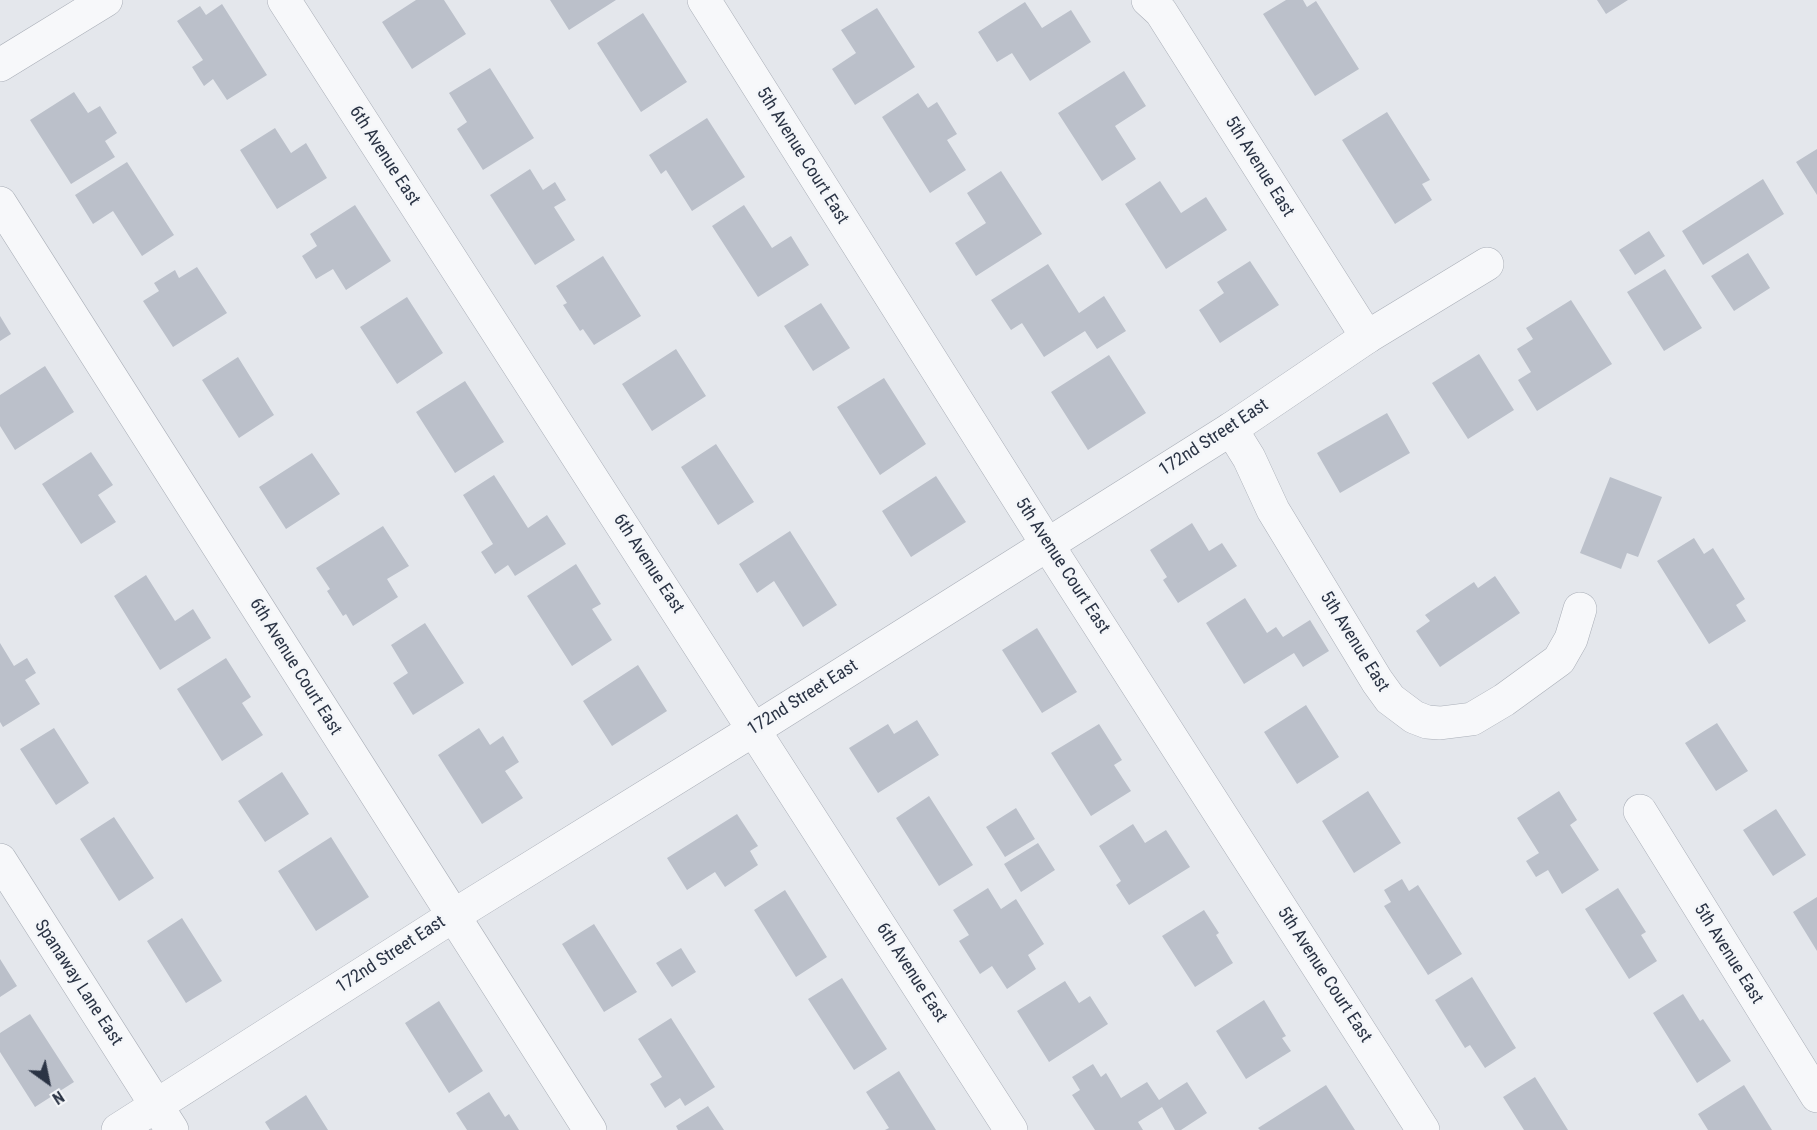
<!DOCTYPE html>
<html>
<head>
<meta charset="utf-8">
<style>
  body { margin:0 }
  #map { position:relative; width:1817px; height:1130px; overflow:hidden; background:#e4e7ec; font-family:"Roboto Condensed",sans-serif }
  canvas { display:block }
  .north { position:absolute; left:18px; top:1052px; width:60px; height:60px; -webkit-text-stroke:4px #f4f6f9; paint-order:stroke; rotate:147deg; font-size:16px; font-weight:700; line-height:24px; text-align:center; color:#2b3445 }
  .north::after { content:''; display:block; margin:auto; width:21px; height:27px; background:#2b3445; clip-path:polygon(50% 0,100% 100%,50% 72%,0 100%) }
</style>
</head>
<body>
<div id="map">
<canvas width="1817" height="1130"></canvas>
<div class="north">N</div>
</div>
<script>
const context = document.querySelector('canvas').getContext('2d');
context.lineJoin = 'round';
function fill(path, color) { context.fillStyle = color; context.fill(path, 'evenodd'); }
function trace(path, color, width, dash) { context.strokeStyle = color; context.lineWidth = width; context.lineCap = dash ? 'butt' : 'round'; context.setLineDash(dash || []); context.stroke(path); }
function label(font, color, halo, rows, align = 'center') {
  context.font = font + ' "Roboto Condensed",sans-serif'; context.lineWidth = 5; context.setLineDash([]); context.textBaseline = 'middle'; context.strokeStyle = halo; context.fillStyle = color; for (const [text, x, y, turn = 0] of rows) {
    context.save(); context.translate(x, y); context.rotate((+turn || 0) * Math.PI / 180); context.textAlign = isNaN(turn) ? turn : align; if (halo) context.strokeText(text, 0, 0); context.fillText(text, 0, 0); context.restore();
  }
}
const building = new Path2D(`
  M416,0H444L466,34L412,69L382,22Z
  M550,0H616L569,30Z
  M1286,0H1303L1307,7L1316,1L1359,69L1315,96L1263,14Z
  M1597,0H1628L1606,14Z
  M1025,2L1042,28L1071,10L1091,42L1030,81L1012,53L997,62L978,32Z
  M222,4L267,75L227,100L213,79L204,86L192,67L203,60L177,21L200,6L206,15Z
  M877,8L915,67L855,105L832,69L856,53L841,30Z
  M643,13L687,82L641,112L597,43Z
  M490,68L534,138L483,170L457,129L467,122L449,93Z
  M1124,71L1146,106L1115,126L1136,159L1102,181L1058,113Z
  M74,92L88,113L100,106L117,133L105,141L115,157L71,184L30,120Z
  M918,93L928,108L937,102L957,134L947,140L966,170L930,193L882,117Z
  M1387,112L1430,180L1422,184L1432,200L1395,224L1342,140Z
  M707,118L745,177L692,211L666,170L661,174L649,155Z
  M275,128L291,153L306,143L327,178L277,209L240,150Z
  M1817,149V195L1796,162Z
  M127,162L174,235L142,256L113,211L93,224L75,195Z
  M530,169L543,190L555,182L566,200L554,207L575,240L535,265L490,195Z
  M1001,171L1042,234L976,276L955,243L986,223L967,193Z
  M1763,179L1784,214L1703,265L1682,231Z
  M1160,181L1181,213L1206,197L1227,230L1166,269L1125,204Z
  M355,205L391,261L346,290L333,269L316,279L302,256L317,246L310,234Z
  M744,205L772,248L791,236L809,265L758,297L712,226Z
  M1649,231L1665,256L1635,275L1619,250Z
  M1748,253L1770,288L1734,311L1711,276Z
  M603,256L641,316L594,345L583,329L580,331L563,305L567,303L556,286Z
  M1250,261L1279,305L1220,343L1199,310L1224,293L1217,282Z
  M1048,264L1079,313L1104,296L1126,331L1097,349L1085,331L1044,357L1022,323L1011,330L991,300Z
  M197,267L227,313L173,347L143,301L159,291L154,283L175,270L179,278Z
  M1665,269L1702,328L1664,351L1627,292Z
  M407,297L443,353L397,384L360,327Z
  M1571,300L1612,364L1537,411L1518,380L1531,372L1517,349L1533,339L1526,328Z
  M821,303L850,348L813,371L784,326Z
  M0,316L11,334L0,341Z
  M676,349L706,396L652,431L622,384Z
  M1479,354L1514,410L1468,439L1432,383Z
  M1109,355L1146,413L1088,450L1051,392Z
  M238,357L274,415L239,438L202,380Z
  M45,366L74,412L15,450L0,426V395Z
  M884,378L926,444L880,475L837,407Z
  M465,381L504,442L455,473L416,412Z
  M1387,413L1410,453L1340,493L1317,453Z
  M716,444L754,502L718,525L681,467Z
  M91,452L113,485L98,495L116,522L81,544L42,484Z
  M312,453L340,494L286,529L259,487Z
  M494,475L528,528L547,515L566,544L515,576L508,565L495,574L481,552L493,544L463,495Z
  M936,476L966,522L911,557L882,511Z
  M1610,477L1662,497L1638,557L1627,553L1621,569L1580,553Z
  M1192,523L1209,551L1222,543L1237,566L1178,603L1163,580L1167,577L1150,550Z
  M383,526L409,566L387,579L398,597L353,626L346,614L343,616L327,591L330,589L316,568Z
  M790,531L837,605L803,627L774,581L757,593L739,564Z
  M1694,538L1704,554L1713,548L1745,599L1736,605L1746,621L1709,644L1657,561Z
  M576,564L601,604L592,609L612,640L572,666L527,596Z
  M146,575L175,621L193,609L211,638L160,670L114,596Z
  M1495,576L1520,613L1440,667L1416,631L1430,621L1425,615L1474,582L1478,588Z
  M1245,598L1267,633L1276,627L1283,637L1310,620L1329,651L1303,667L1294,653L1244,684L1206,623Z
  M425,623L464,683L413,715L393,683L408,673L391,645Z
  M1037,628L1077,692L1042,713L1002,650Z
  M0,643L14,666L27,658L36,673L25,680L40,704L3,727L0,722Z
  M226,658L251,697L242,703L263,735L222,761L177,689Z
  M638,665L667,711L612,746L583,701Z
  M1306,705L1339,757L1297,784L1264,732Z
  M917,720L939,755L878,793L849,748L888,724L894,734Z
  M1717,723L1748,771L1716,791L1685,743Z
  M1099,724L1122,760L1114,765L1131,791L1091,816L1051,753Z
  M54,728L89,783L56,805L20,749Z
  M479,728L490,745L503,736L519,762L505,771L523,798L482,824L438,755Z
  M282,772L309,814L265,842L238,801Z
  M1368,791L1401,843L1354,873L1322,821Z
  M1559,791L1577,820L1570,825L1599,870L1562,894L1548,870L1536,877L1526,861L1539,853L1517,818Z
  M929,796L973,865L939,886L896,818Z
  M1016,808L1035,839L1005,857L986,827Z
  M1776,809L1806,855L1773,876L1743,830Z
  M737,814L758,846L750,851L758,865L725,887L715,872L687,890L667,858Z
  M114,817L154,878L119,901L80,839Z
  M1133,824L1145,843L1166,830L1190,867L1129,905L1116,885L1121,881L1099,846Z
  M331,837L369,897L316,931L278,871Z
  M1038,843L1055,870L1021,892L1004,864Z
  M1402,879L1409,891L1418,885L1462,954L1428,975L1384,906L1391,902L1384,890Z
  M988,888L1001,909L1016,899L1044,944L1028,955L1036,969L1007,989L992,966L980,974L959,941L969,935L953,910Z
  M1618,888L1646,932L1641,935L1657,961L1629,979L1585,909Z
  M785,890L827,957L796,977L754,910Z
  M1817,897V951L1793,912Z
  M1204,910L1219,933L1216,935L1233,963L1195,987L1162,936Z
  M182,918L222,981L186,1003L147,941Z
  M594,924L637,992L604,1012L562,944Z
  M681,948L696,972L672,987L656,963Z
  M0,959L17,986L0,997Z
  M1472,977L1516,1048L1485,1068L1470,1045L1465,1048L1435,1000Z
  M842,978L887,1049L854,1070L808,999Z
  M1065,981L1079,1003L1090,996L1108,1024L1049,1062L1017,1011Z
  M1683,994L1700,1021L1703,1019L1731,1061L1697,1083L1653,1013Z
  M1264,1000L1286,1036L1282,1038L1291,1051L1246,1079L1216,1031Z
  M439,1001L483,1071L449,1093L405,1023Z
  M30,1014L74,1082L35,1107L0,1052V1033Z
  M671,1018L715,1087L685,1106L680,1098L665,1108L650,1084L662,1077L638,1039Z
  M1093,1064L1101,1077L1106,1073L1121,1098L1147,1082L1159,1100L1187,1082L1207,1113L1181,1130H1175L1162,1107L1138,1122L1143,1130H1095L1072,1095L1080,1090L1072,1077Z
  M899,1071L936,1130H885L889,1128L866,1092Z
  M1535,1077L1568,1130H1524L1503,1097Z
  M1326,1085L1355,1130H1260L1258,1128Z
  M1744,1085L1772,1130H1708L1698,1114Z
  M489,1092L505,1117L509,1114L519,1130H467L456,1113Z
  M306,1095L328,1130H270L265,1122Z
  M708,1106L724,1130H678L676,1126Z`);
const minor = new Path2D(`
  M284,0L1011,1130
  M704,0L1047,544L1423,1130
  M1148,0L1161,12L1367,337
  M0,65L106,0
  M0,203L590,1130
  M1231,429L1249,458L1273,510L1377,681L1390,699L1414,717L1427,722L1440,723L1472,719L1504,700L1559,660L1571,639L1580,609
  M1640,811L1817,1096
  M0,860L172,1130`);
const tertiary = new Path2D(`
  M118,1130L453,916L755,729L1231,429L1367,337L1487,264`);
const streetNames = [
  ["6th Avenue East",384,156,57],
  ["5th Avenue Court East",802,156,58],
  ["5th Avenue East",1259,167,58],
  ["172nd Street East",1214,438,-33],
  ["6th Avenue East",648,564,57],
  ["5th Avenue Court East",1062,566,57],
  ["5th Avenue East",1354,642,58],
  ["6th Avenue Court East",295,667,58],
  ["172nd Street East",803,698,-32],
  ["5th Avenue East",1728,954,58],
  ["172nd Street East",391,955,-33],
  ["6th Avenue East",911,973,57],
  ["5th Avenue Court East",1324,975,57],
  ["Spanaway Lane East",78,983,57]
];
fill(building, '#bbc0ca');
trace(minor, '#a9aeb7', 34);
trace(tertiary, '#a9aeb7', 34);
trace(minor, '#f7f8fa', 33);
trace(tertiary, '#f7f8fa', 33);
label('18px', '#2b3445', '#f4f6f9', streetNames);
</script>
</body>
</html>
